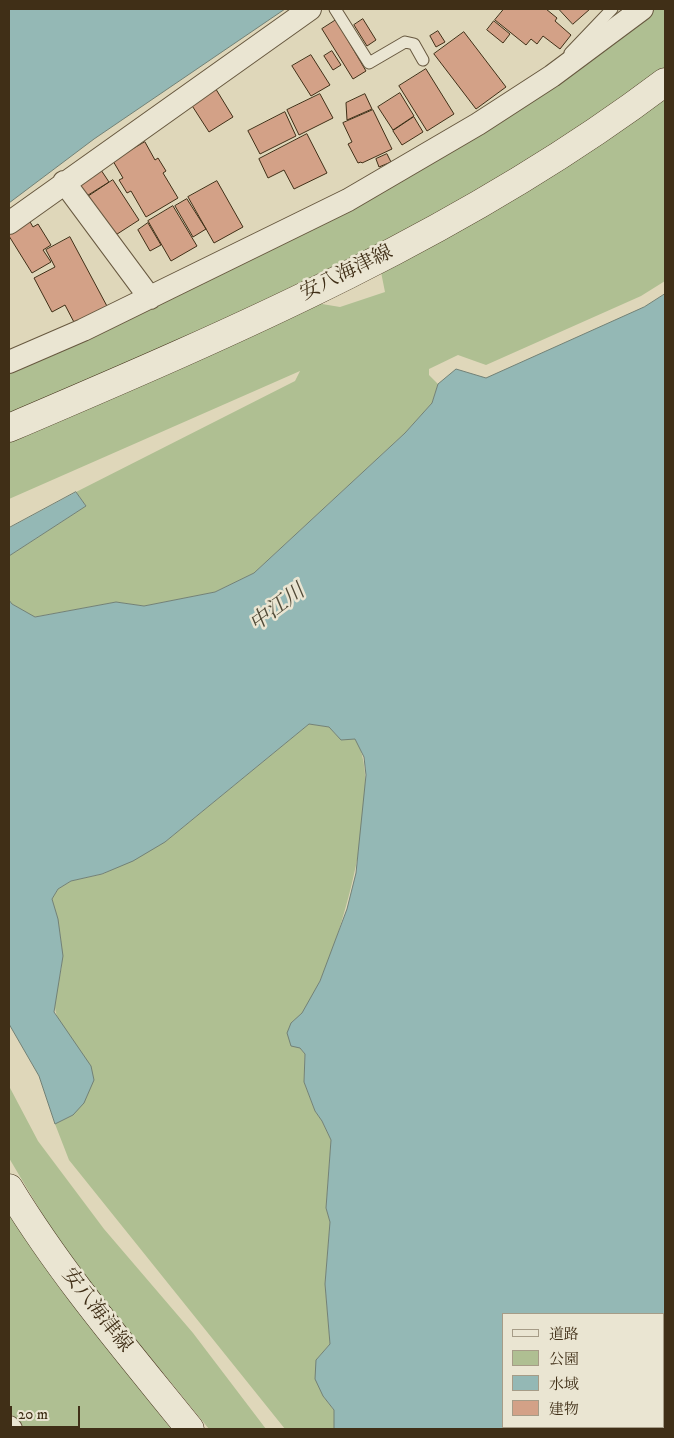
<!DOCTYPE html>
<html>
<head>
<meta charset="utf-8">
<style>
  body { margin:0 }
  #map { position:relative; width:674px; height:1438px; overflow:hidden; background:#dfd7ba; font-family:"IM FELL DW Pica","Noto Serif JP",serif }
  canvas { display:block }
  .frame { position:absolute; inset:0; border:10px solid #402f17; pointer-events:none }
  .legend { position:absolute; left:502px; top:1313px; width:162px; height:115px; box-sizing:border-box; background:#eae5d2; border:1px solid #a69c87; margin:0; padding:6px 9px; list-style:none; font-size:15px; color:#402f17 }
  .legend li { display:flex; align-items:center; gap:10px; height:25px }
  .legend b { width:25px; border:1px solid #a69c87 }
  .scale { position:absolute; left:10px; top:1406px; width:70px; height:22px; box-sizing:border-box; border:2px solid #402f17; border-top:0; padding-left:6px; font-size:15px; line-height:18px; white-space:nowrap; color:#402f17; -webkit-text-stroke:4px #eae5d2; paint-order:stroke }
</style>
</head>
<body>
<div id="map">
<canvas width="674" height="1438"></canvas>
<div class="frame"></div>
<ul class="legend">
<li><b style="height:6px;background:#eae5d2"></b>道路</li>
<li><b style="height:14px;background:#afbf92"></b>公園</li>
<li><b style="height:14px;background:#94b8b5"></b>水域</li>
<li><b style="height:14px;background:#d3a187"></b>建物</li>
</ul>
<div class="scale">20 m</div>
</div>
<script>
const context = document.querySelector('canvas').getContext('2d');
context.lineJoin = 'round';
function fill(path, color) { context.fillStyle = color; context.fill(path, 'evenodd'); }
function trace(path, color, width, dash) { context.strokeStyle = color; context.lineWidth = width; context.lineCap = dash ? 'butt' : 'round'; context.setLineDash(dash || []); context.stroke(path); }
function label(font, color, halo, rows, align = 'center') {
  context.font = font + ' "IM FELL DW Pica","Noto Serif JP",serif'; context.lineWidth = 5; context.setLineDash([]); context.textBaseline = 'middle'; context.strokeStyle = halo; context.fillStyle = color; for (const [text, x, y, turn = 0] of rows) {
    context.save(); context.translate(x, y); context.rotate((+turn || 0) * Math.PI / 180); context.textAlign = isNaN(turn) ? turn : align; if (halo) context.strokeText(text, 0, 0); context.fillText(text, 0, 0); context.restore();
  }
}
const green = new Path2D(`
  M652,9H665V69L544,151L433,218L213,325L9,415V368L353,205Z
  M665,97V281L641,296L486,365L458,355L429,369V375L438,384L432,403L405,433L254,573L215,592L144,606L116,602L34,617L12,604L9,600V556L86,506L76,492L295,381L300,371L9,499V441L316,303L340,307L385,292L381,272L454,234L566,165Z
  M309,724L329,727L341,740L355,739C388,784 336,970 302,1013C299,1017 294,1020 291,1023L300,1048L305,1054L304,1082L315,1111L322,1121L331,1140L326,1208L330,1222L325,1284L330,1344L316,1360L323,1396L334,1410V1429H285L69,1160L55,1124L73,1115L61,1025C46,998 63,983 62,957C62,939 57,917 52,899L58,889L71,881L103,874L165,842Z
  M9,1086L38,1141L104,1229L193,1333L266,1429H209L66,1254L9,1158Z
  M9,1214L59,1284L171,1429H25L9,1411Z`);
const water = new Path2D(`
  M9,9H285L94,139L9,203Z
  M665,294V1429H334V1410L323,1396L315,1379L316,1360L330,1344L325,1284L330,1222L326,1208L331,1140L322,1121L315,1111L304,1082L305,1054L300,1048L291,1046L287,1033L291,1023L302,1013L320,981L347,909L356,873L366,775L364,757L355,739L341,740L329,727L309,724L165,842L133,861L102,874L71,881L58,889L52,899L58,919L63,956L54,1012L91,1066L94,1080L84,1103L73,1115L55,1124L39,1076L9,1024V600L12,604L35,617L116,602L144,606L215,592L254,573L405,433L432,403L438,384L456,369L486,378L644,307ZM503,1314H663V1427H503Z
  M76,492L86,506L9,556V528Z`);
const building = new Path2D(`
  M504,9H546L557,18L555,21L571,35L560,49L543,36L537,44L531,39L526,45L495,20Z
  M559,9H590L573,24Z
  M363,19L376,40L367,46L354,25Z
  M336,20L366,71L353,79L322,29Z
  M494,21L510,34L503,43L487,30Z
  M438,31L445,42L436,47L430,36Z
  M464,32L506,87L476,109L434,54Z
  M332,51L341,65L333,70L324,56Z
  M311,55L330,85L311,96L292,66Z
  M426,69L454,114L427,131L399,86Z
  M214,86L233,117L209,132L189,101Z
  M400,93L414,116L393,130L378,107Z
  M320,94L333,118L299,135L287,110Z
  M365,94L372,109L347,120L346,103Z
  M373,110L392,149L362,163L361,162L358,163L348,144L352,142L343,123Z
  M285,112L296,136L260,154L248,131Z
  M414,117L423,132L402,145L393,131Z
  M307,134L327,173L294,189L284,170L268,178L259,159Z
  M145,142L155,160L158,158L166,171L163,173L178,198L146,217L131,191L127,193L119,180L123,178L113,161Z
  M387,154L391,162L379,167L376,159Z
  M99,167L109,182L85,197L75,183Z
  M113,180L139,220L111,238L86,198Z
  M217,181L243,227L214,243L188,197Z
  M187,199L206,229L193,237L175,206Z
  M173,206L197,246L171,261L148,221Z
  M29,220L33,227L38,224L51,245L43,250L51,262L32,273L9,236V232Z
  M148,223L161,245L150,251L138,230Z
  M70,237L108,308L76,326L65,305L52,312L34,278L55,267L46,250Z`);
const lane = new Path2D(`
  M335,9L369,63L405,42L414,44L423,60
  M570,53L612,9`);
const street = new Path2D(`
  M64,182L150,298
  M9,223L310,9
  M9,362L83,330L348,200L478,124L552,76L642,9
  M9,1427L11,1429`);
const secondary = new Path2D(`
  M9,428C236,331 467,232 665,82
  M9,1188C61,1274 127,1351 190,1429`);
const streetNames = [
  ["安八海津線",347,274,-26],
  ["安八海津線",96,1311,52]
];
const waterNames = [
  ["中江川",278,609,-37]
];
fill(green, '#afbf92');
fill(water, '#94b8b5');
trace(water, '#728176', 1);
fill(building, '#d3a187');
trace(building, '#402f17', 1);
trace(lane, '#685940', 13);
trace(street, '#685940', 24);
trace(secondary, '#402f17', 29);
trace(lane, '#eae5d2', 11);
trace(street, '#eae5d2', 22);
trace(secondary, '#eae5d2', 28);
label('20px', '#402f17', '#eae5d2', streetNames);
label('italic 21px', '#514a37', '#eae5d2', waterNames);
</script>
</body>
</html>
